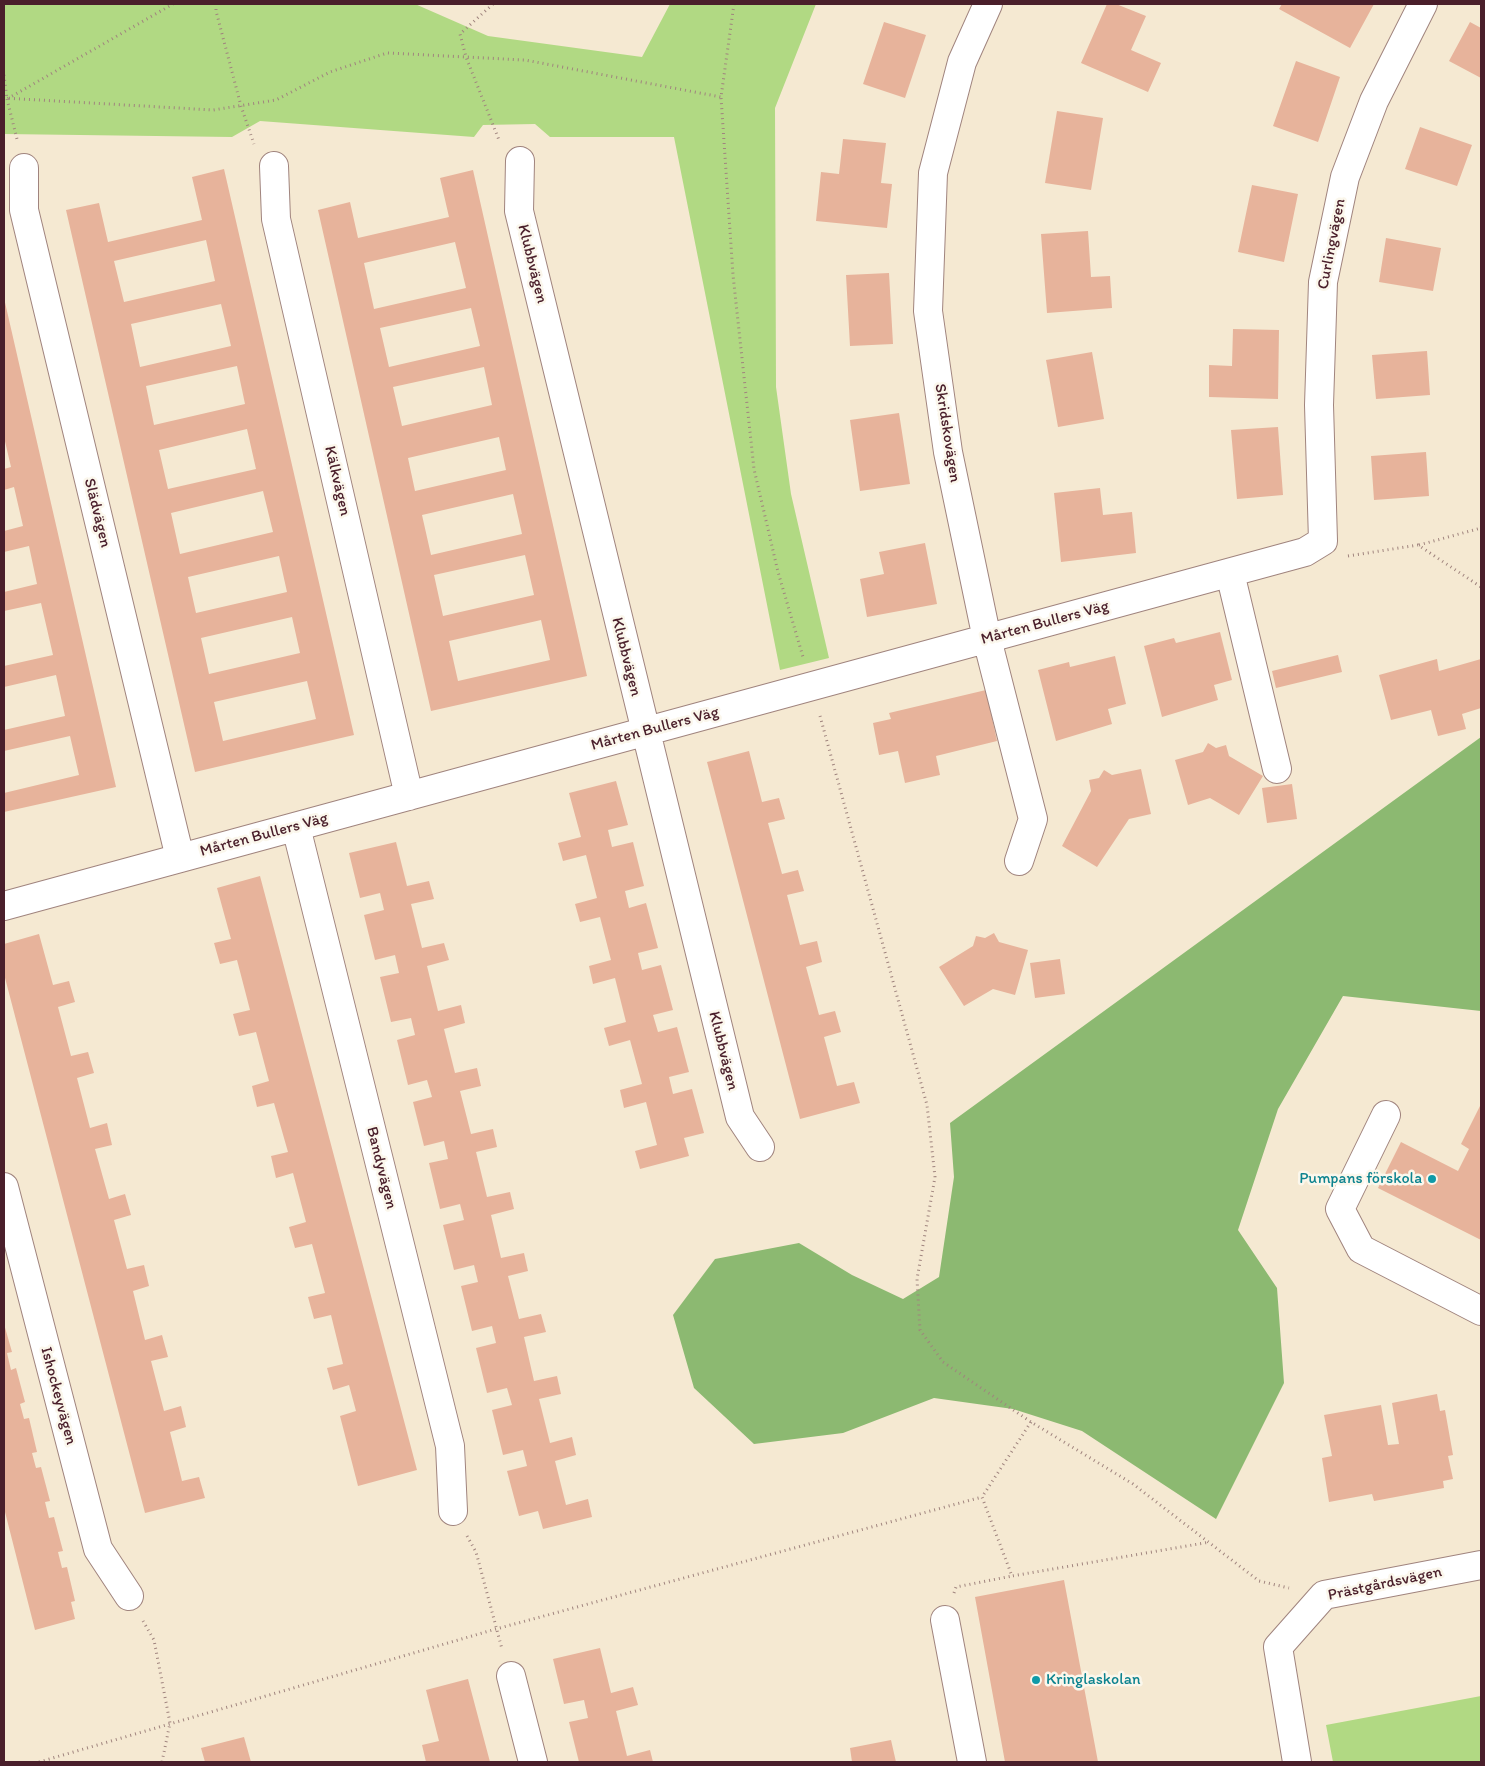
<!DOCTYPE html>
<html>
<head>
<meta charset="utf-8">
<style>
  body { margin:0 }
  #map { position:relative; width:1485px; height:1766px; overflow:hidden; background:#f5e9d2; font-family:Itim,sans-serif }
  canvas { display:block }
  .frame { position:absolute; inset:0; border:5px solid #4a1f2b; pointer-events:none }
</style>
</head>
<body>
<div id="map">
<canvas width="1485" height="1766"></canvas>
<div class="frame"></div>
</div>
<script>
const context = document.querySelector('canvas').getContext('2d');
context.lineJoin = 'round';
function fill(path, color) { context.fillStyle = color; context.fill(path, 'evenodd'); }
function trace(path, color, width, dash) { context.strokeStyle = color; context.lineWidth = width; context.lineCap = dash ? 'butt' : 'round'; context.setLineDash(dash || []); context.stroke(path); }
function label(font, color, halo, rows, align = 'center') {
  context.font = font + ' Itim,sans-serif'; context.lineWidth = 5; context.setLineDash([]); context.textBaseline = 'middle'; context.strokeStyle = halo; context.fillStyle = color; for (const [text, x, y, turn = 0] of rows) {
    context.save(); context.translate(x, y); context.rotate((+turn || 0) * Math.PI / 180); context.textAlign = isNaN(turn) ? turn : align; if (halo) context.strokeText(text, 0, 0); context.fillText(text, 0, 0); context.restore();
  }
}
const green = new Path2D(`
  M4,4H415L488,36L642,57L670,4H816L775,108L776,387L791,494L829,658L780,670L674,137H550L535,124L483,125L474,137L260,121L232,137L4,134Z
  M1481,1696V1762H1333L1326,1725Z`);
const forest = new Path2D(`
  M1481,737V1011L1343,996L1278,1109L1238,1230L1277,1288L1284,1383L1216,1519L1082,1431L1013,1409L934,1398L843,1433L754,1444L694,1388L673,1315L715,1259L799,1243L852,1275L903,1299L939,1277L954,1177L950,1123Z`);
const building = new Path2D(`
  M1107,4H1116L1146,16L1131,50L1161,63L1148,92L1081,63Z
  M1282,4H1374L1350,48L1279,9Z
  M884,22L926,35L905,98L863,84Z
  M1470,22L1481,28V78L1449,61Z
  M1296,61L1340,77L1318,142L1273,126Z
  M1057,111L1103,118L1091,190L1045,183Z
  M1420,127L1472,145L1457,186L1405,169Z
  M843,139L886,143L881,183L892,184L887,228L816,221L821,172L839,174Z
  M224,169L354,735L195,772L66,210L99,203L108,242L202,220L192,177ZM206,240L215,281L124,302L114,261ZM221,304L231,346L140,367L131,324ZM237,366L245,404L154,425L146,386ZM247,429L256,469L168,489L159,450ZM263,491L273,532L180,554L171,513ZM279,556L287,592L196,613L188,577ZM292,617L300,653L209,674L201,638ZM307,681L316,719L223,741L214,702Z
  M473,170L587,676L431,711L318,210L350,202L358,238L449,217L440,178ZM455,242L466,288L374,309L364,263ZM471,308L480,346L389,367L380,328ZM484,367L492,405L402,426L393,387ZM499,437L506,470L415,491L408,458ZM513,494L522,534L431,555L422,515ZM525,555L534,595L443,616L434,575ZM541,620L550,660L458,681L449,641Z
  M1252,185L1298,194L1284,262L1238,252Z
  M1088,231L1091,277L1110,276L1112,308L1047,313L1041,234Z
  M1386,238L1441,248L1433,291L1379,282Z
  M889,273L893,344L850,346L846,275Z
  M4,298L116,787L4,812V793L79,775L70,736L4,751V730L65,716L56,675L4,687V666L53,655L41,603L4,611V592L37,584L29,546L4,552V531L23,526L14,487L4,490V469L11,467L4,437Z
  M1233,329L1279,330L1278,399L1209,397V365L1232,366Z
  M1427,351L1430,395L1376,399L1372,355Z
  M1092,352L1104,419L1058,427L1046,360Z
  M899,413L910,484L860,491L850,420Z
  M1278,427L1283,495L1237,499L1231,430Z
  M1426,452L1429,496L1374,500L1371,456Z
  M1100,488L1103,515L1132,512L1136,553L1061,562L1054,493Z
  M925,543L937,604L867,617L860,579L884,574L879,552Z
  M1220,632L1232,680L1214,685L1218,700L1162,717L1144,646L1174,638L1176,643Z
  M1338,655L1342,672L1276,688L1272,671Z
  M1115,656L1126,704L1108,709L1112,724L1056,741L1038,670L1069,662L1070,667Z
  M1437,659L1439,671L1481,659V708L1462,714L1466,729L1438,736L1431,710L1391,720L1379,675Z
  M986,690L997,741L936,756L940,775L905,783L898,751L879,755L873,723L891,719L889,713Z
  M1208,743L1216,748L1226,745L1229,756L1263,776L1239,815L1210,798L1188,805L1175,760L1203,752Z
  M749,751L762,802L779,798L785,819L768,823L782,874L798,870L804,891L787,895L800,945L817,941L822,962L806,967L819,1015L835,1011L841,1032L824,1037L837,1086L854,1082L860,1103L800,1119L707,762Z
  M1141,769L1151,814L1129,819L1097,867L1062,846L1091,791L1089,780L1099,778L1104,770L1112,775Z
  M616,781L628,825L608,830L612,847L633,842L644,886L625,891L629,908L646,903L658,948L638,953L642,970L661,965L673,1010L653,1015L658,1032L677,1027L689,1072L669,1077L673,1094L692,1089L704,1133L684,1138L689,1156L640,1169L635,1151L657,1145L646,1102L624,1108L620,1090L642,1084L630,1040L609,1046L604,1028L626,1022L615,978L593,984L589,966L611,960L600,917L580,922L575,904L597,898L586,855L563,861L558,843L581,837L569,793Z
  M1292,784L1297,819L1267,823L1262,788Z
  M396,842L407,886L429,881L434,899L411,904L422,948L444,943L449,960L427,966L438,1011L461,1005L465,1023L444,1029L455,1073L477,1068L481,1086L460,1091L471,1134L493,1129L497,1147L476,1152L487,1197L510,1192L514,1209L491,1215L501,1258L524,1253L528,1271L508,1276L519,1319L541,1314L546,1332L524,1337L534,1381L557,1376L561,1394L539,1399L550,1443L572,1437L576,1455L555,1461L566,1505L588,1499L592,1517L543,1529L538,1511L519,1516L507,1471L527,1466L523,1450L503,1455L492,1410L512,1405L507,1388L487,1393L476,1348L496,1343L492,1326L472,1331L461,1286L478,1282L474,1265L454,1270L443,1225L464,1220L460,1204L440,1209L429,1163L448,1159L444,1141L424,1146L413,1102L432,1097L427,1080L408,1085L397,1040L415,1035L411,1018L391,1022L380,977L399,973L395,955L375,960L364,915L384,910L380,893L360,898L349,853Z
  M260,876L417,1470L358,1486L340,1416L356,1411L349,1385L333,1390L327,1368L343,1364L331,1315L314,1319L308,1297L325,1293L312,1244L295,1248L289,1227L306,1222L293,1173L276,1178L271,1156L288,1152L274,1103L257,1107L252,1086L269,1081L256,1032L239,1036L233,1014L250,1010L237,960L220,964L214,943L231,939L217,888Z
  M994,933L999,942L1028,950L1015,995L993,989L964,1006L939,967L973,946L976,936L985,938Z
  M39,934L53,985L69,981L75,1002L58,1007L71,1056L88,1052L94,1073L77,1078L90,1128L107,1123L112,1145L95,1149L109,1199L125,1194L131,1215L114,1220L127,1269L144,1265L149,1286L133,1291L145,1340L162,1335L168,1357L151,1361L164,1411L181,1406L186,1427L170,1432L182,1481L199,1477L205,1498L145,1513L4,974V944Z
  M1060,959L1065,994L1035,998L1030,963Z
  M1481,1104V1240L1378,1188L1401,1142L1458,1171L1469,1149L1461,1144Z
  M4,1324L12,1352L7,1353L11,1370L16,1368L25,1402L20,1404L24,1419L29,1418L37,1452L32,1453L36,1468L41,1467L50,1501L45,1502L49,1518L54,1517L63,1551L58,1552L62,1568L67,1567L75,1601L71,1602L75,1619L35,1630L4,1508Z
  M1437,1394L1440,1411L1445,1410L1453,1455L1448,1456L1453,1479L1443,1481L1444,1488L1374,1501L1372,1494L1329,1502L1322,1458L1332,1456L1324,1415L1381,1405L1388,1445L1399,1444L1392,1403Z
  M1064,1580L1098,1762H1005L975,1597Z
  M600,1648L611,1693L633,1687L638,1705L616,1711L627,1756L650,1750L653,1762H579L569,1722L588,1718L584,1700L564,1704L553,1659Z
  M468,1679L490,1762H426L422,1745L439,1741L426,1690Z
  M244,1737L251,1762H205L201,1748Z
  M891,1740L896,1762H852L850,1748Z`);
const path = new Path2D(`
  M216,4V11L241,106L254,144
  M493,4L460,34L466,57L499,140
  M734,4L721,97L733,275L754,469L778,572L803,657
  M4,75L7,99L173,4
  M4,98L213,110L276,100L330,72L387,53L525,60L721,97
  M7,99L17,139
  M1419,545L1481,528
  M1348,556L1418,545L1481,587
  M820,716L927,1105L935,1177L917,1279L920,1330L943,1362L1031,1422L1133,1484L1259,1581L1289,1588
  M1031,1422L982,1497L1012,1576L1210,1542
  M467,1536L476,1552L502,1649
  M954,1593L956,1587L1012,1576
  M143,1621L154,1640L170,1723L162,1762
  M39,1762L496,1629L982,1497`);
const minor = new Path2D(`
  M988,4L962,62L933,173L928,311L948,452L987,639L1033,819L1019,861
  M520,161L519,211L740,1117L760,1147
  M274,166L276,219L409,796
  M24,168V210L180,858
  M1230,573L1277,769
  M296,827L450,1446L453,1511
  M4,906L1305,552L1323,541L1319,405L1323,282L1345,177L1374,101L1423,4
  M1386,1115L1340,1209L1361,1249L1481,1311
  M4,1187L98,1549L129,1596
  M945,1620L972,1762
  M511,1676L533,1762
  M1297,1762L1278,1647L1324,1595L1481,1565`);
const markers = [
  [1432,1179,5,"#0f9aa8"],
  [1036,1680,5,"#0f9aa8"]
];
const streetNames = [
  ["Curlingvägen",1332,244,-79],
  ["Klubbvägen",532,264,76],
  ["Skridskovägen",947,433,81],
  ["Kälkvägen",337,481,77],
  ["Slädvägen",97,513,76],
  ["Mårten Bullers Väg",1045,623,-15],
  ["Klubbvägen",626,657,76],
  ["Mårten Bullers Väg",655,729,-15],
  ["Mårten Bullers Väg",264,835,-15],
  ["Klubbvägen",723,1051,76],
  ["Bandyvägen",381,1168,76],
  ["Ishockeyvägen",58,1396,75],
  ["Prästgårdsvägen",1385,1584,-12]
];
const cultureNames = [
  ["Pumpans förskola",1422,1179],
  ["Kringlaskolan",1046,1680,"left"]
];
fill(green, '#b1d983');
fill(forest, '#8cb971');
fill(building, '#e7b39b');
trace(minor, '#a0847e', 30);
trace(path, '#a0847e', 3, [1, 4]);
trace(minor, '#fff', 28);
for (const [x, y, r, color] of markers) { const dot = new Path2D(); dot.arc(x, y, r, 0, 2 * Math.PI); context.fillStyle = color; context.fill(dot); trace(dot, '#fbf7ec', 2); }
label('16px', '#4a1f2b', '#fbf7ec', streetNames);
label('16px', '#0d838f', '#fbf7ec', cultureNames, 'right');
</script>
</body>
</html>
